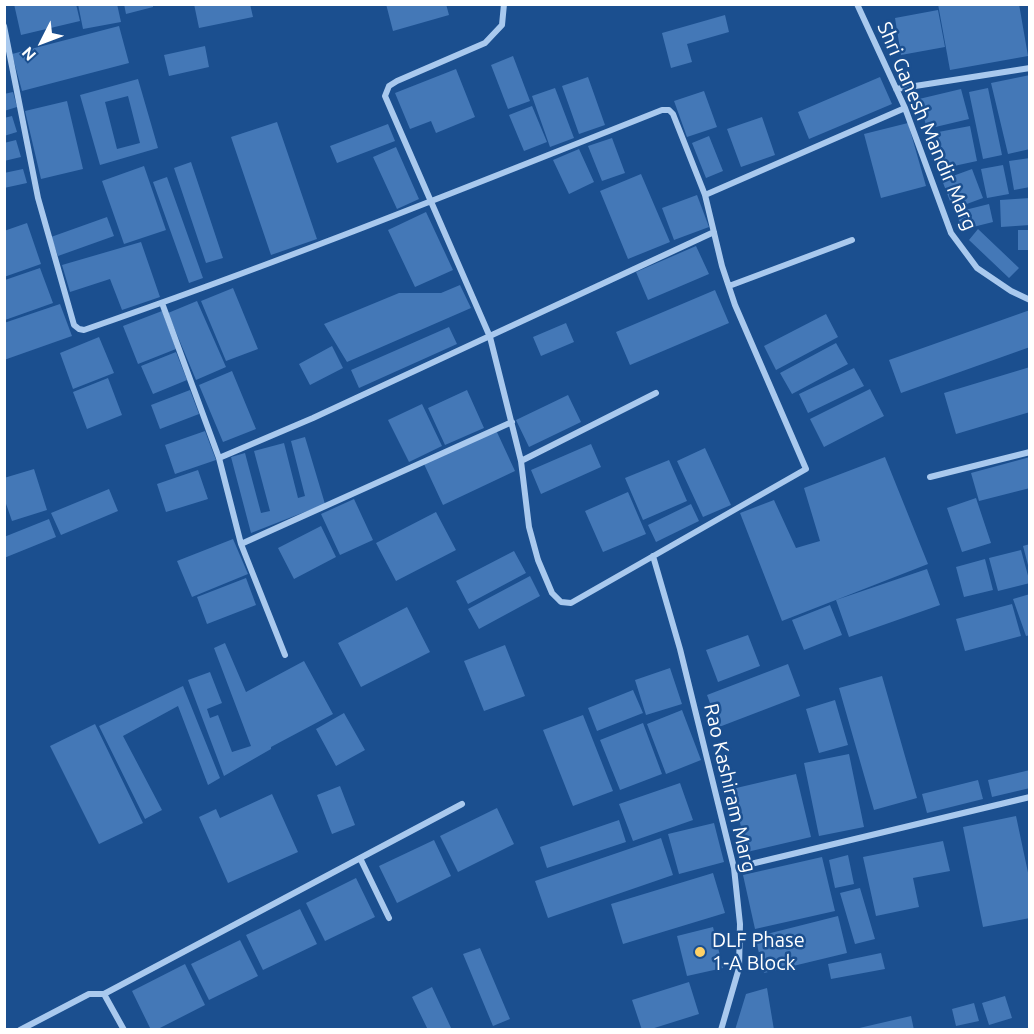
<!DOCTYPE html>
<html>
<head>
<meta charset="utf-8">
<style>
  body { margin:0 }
  #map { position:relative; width:1034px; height:1034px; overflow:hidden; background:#1b4f8f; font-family:Ubuntu,sans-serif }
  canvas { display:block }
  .frame { position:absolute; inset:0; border:6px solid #fff; pointer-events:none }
  .north { position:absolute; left:12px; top:12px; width:60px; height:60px; -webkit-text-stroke:4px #1b4f8f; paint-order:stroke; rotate:228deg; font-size:16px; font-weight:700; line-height:24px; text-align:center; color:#fff }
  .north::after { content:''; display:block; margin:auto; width:21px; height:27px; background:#fff; clip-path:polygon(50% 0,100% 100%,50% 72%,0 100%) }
</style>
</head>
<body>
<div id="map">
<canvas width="1034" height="1034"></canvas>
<div class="frame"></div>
<div class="north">N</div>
</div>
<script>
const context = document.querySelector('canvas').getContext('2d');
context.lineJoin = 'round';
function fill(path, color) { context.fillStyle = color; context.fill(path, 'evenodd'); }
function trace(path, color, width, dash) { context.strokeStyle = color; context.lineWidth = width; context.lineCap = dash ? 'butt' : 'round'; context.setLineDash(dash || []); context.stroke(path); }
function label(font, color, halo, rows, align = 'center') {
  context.font = font + ' Ubuntu,sans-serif'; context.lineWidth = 5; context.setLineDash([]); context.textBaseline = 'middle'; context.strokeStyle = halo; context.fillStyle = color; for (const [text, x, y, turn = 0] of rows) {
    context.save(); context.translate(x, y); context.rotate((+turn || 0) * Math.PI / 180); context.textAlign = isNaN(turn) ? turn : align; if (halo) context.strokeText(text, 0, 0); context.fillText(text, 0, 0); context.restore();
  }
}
const building = new Path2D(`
  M14,4H76L80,21L21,35Z
  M78,4H117L121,22L83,29Z
  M124,4H153V7L126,14Z
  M194,4H250L253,17L199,28Z
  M386,4H446L449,15L393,31Z
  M938,4H1019L1028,56L950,70Z
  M938,10L945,47L901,55L895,18Z
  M725,15L729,32L687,44L692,62L671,68L662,33Z
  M119,26L129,63L22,91L12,54Z
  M205,46L209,67L169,76L164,55Z
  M513,56L530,101L508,109L491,65Z
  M456,69L475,117L436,133L431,121L410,129L395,93Z
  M1030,75V149L1008,154L991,83Z
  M588,77L605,125L579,134L562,86Z
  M880,77L892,104L809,139L798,112Z
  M138,79L158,148L100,165L80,95ZM128,96L140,143L117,149L105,102Z
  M555,88L574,138L550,147L532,96Z
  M988,88L1002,155L983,159L969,92Z
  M961,89L969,119L927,129L919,99Z
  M704,91L717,127L687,137L674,101Z
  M13,92L17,107L4,111V94Z
  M67,101L83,169L41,179L25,111Z
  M532,106L547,142L524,151L509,115Z
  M12,116L17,132L4,136V118Z
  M762,117L775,155L741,167L727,129Z
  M277,122L317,239L271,255L231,137Z
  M908,123L926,186L881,198L864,134Z
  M388,124L395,141L337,163L330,146Z
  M970,126L977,161L940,169L933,133Z
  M709,136L723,171L706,178L692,143Z
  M612,138L625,173L602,181L588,146Z
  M16,140L21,157L4,161V143Z
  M396,147L419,199L397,209L373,157Z
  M579,149L594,182L569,194L553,160Z
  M1030,158V187L1014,190L1009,161Z
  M191,162L223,258L206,263L174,168Z
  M1003,165L1009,194L987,198L981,169Z
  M144,166L166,230L124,244L102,181Z
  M23,169L27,183L4,188V173Z
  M972,169L983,198L953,209L942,180Z
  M641,174L670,242L628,259L600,191Z
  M167,177L203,278L189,283L153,182Z
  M697,195L709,227L674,240L662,208Z
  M1030,198V225L1001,227L1000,200Z
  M989,204L993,222L961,230L957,212Z
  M426,212L453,270L415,287L388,230Z
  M107,217L114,236L58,256L51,237Z
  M27,223L41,264L4,277V231Z
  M978,229L1019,268L1009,278L969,240Z
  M1018,230H1030V250H1018Z
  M141,242L160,297L122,310L110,279L70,292L62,265Z
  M696,246L709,274L648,300L636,272Z
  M40,268L53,303L5,320V280Z
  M460,285L471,308L347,362L324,324L399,293H441Z
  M233,288L258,349L226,361L201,301Z
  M715,290L729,323L630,365L616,332Z
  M197,301L226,367L196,380L168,313Z
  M60,304L72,336L4,360V323Z
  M1030,310V347L901,393L889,360Z
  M162,311L176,349L138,364L123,326Z
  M826,314L838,337L776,370L764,346Z
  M566,323L574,342L541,356L533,337Z
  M449,327L457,344L359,388L351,370Z
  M99,337L114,373L73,389L60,353Z
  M836,343L848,364L792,394L780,373Z
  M332,346L343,368L310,385L299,364Z
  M176,352L187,380L153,394L141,366Z
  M1030,367V412L956,434L944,393Z
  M854,368L864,386L808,413L799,394Z
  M232,371L256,429L223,442L199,385Z
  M108,378L122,415L87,429L73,392Z
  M870,389L884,416L824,447L810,419Z
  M190,390L199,414L160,429L151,405Z
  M467,390L484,428L445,445L428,408Z
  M568,395L581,422L529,447L516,420Z
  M422,404L442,446L409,462L388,420Z
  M496,430L515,471L443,505L424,464Z
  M205,431L216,460L175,474L165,445Z
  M305,437L325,504L251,533L231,457L245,453L261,513L270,511L254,451L284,443L298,498L305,496L291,441Z
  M591,444L601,467L541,494L531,470Z
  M705,448L731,505L703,517L677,461Z
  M885,457L928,564L782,621L740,513L774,500L796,548L820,541L804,488Z
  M1030,457V488L979,501L971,473Z
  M669,460L687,501L643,520L625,478Z
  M34,469L47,510L12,521L4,498V478Z
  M198,470L208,499L166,512L157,484Z
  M109,489L118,511L61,535L51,513Z
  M628,492L646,534L603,552L585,511Z
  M976,498L991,543L962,552L947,508Z
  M354,499L373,540L340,555L321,514Z
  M691,504L699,521L656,542L648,525Z
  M436,512L456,550L396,581L376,543Z
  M49,519L56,537L4,558V537Z
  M321,526L336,557L294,579L278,548Z
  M233,539L248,574L192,597L177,561Z
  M1030,544V569H1029L1023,546Z
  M1021,550L1030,583L998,591L989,558Z
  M514,551L526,573L468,604L456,581Z
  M985,559L993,590L964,597L956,567Z
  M927,569L940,605L849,637L836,600Z
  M530,576L540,596L479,629L468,609Z
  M246,578L256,605L207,624L197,597Z
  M1030,594V635L1026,636L1013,599Z
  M1012,604L1021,636L965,651L956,619Z
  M830,605L842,635L804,650L792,620Z
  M407,607L430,652L361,687L338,643Z
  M748,635L760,666L718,682L706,650Z
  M225,643L246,692L304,661L333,714L271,747V749L224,776L188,680L210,672L222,703L207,709L210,718L218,715L232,752L251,746L214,648Z
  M505,645L525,696L484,711L464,661Z
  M788,664L800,696L719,727L707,695Z
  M670,668L682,704L646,715L635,680Z
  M882,676L917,798L874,810L839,688Z
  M183,686L220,778L208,785L178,706L123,736L162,810L145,819L99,726Z
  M633,690L643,713L597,731L588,708Z
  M835,700L848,745L819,753L806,709Z
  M682,710L701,760L666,774L647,724Z
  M344,713L365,750L336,766L316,729Z
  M583,715L613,791L573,806L543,730Z
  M643,723L662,774L620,790L600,740Z
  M95,724L143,823L99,844L50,746Z
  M849,754L864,827L819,836L804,763Z
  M1030,770V788L992,797L988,780Z
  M796,774L811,837L747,852L732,789Z
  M978,780L983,799L927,813L922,794Z
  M680,783L693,820L633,841L619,804Z
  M340,786L355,825L332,834L317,795Z
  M272,794L298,852L228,883L199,817L216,809L220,818Z
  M497,808L514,844L458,872L440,836Z
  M1016,816L1030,882V918L983,927L963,827Z
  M619,820L626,842L547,868L540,847Z
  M714,823L724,862L679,874L668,834Z
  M661,838L673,875L548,918L535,881Z
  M434,840L451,876L397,903L379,866Z
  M943,841L950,871L913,878L919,907L876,916L863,857Z
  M848,855L854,884L835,888L829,860Z
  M822,857L835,911L755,929L743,875Z
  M713,873L725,913L623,944L611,904Z
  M356,878L375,917L325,941L306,903Z
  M860,888L875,939L855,944L840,893Z
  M300,909L317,944L263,970L246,935Z
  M838,916L847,953L764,973L755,937Z
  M713,927L723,968L687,976L677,936Z
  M240,940L258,976L209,1000L191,964Z
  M480,948L510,1019L493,1026L463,954Z
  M881,953L885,969L831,979L828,964Z
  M185,964L205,1005L156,1030H151L132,991Z
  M689,982L699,1014L648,1030H642L632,1000Z
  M432,987L452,1030H428L412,997Z
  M767,988L774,1030H735L746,994Z
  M1005,996L1012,1018L989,1025L982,1003Z
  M974,1003L979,1021L956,1026L952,1009Z
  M911,1016L914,1030H855V1029Z`);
const minor = new Path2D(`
  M857,4L905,108L951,233L977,268L1011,291L1030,300
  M4,26L38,198L74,325L79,329L84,330C279,263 470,186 662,110H669L673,114L705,195L722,266L735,305L806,469L571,603L561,602L552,593L538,560L529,527L521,461L490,337L385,96L389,86L397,81L485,43L502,25L504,4
  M896,89L1030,68
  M705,195L905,108
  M729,286L852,240
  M162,303L219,458L241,544L285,655
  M219,458L313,418L714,232
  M521,461L656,393
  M930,477L1030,452
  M241,544L512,422
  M653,556L680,649L734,868L740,924L739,968L721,1030
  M360,858L389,918
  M734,868L1030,797
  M104,994L462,804
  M20,1030L89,994H104L124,1030`);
const markers = [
  [700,952,6,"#ffd166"]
];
const streetNames = [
  ["Shri Ganesh Mandir Marg",927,126,67],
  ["Rao Kashiram Marg",730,788,77]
];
const poiNames = [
  ["DLF Phase",712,940],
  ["1-A Block",712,963]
];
fill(building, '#4478b7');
trace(minor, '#a9c9ee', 6);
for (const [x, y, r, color] of markers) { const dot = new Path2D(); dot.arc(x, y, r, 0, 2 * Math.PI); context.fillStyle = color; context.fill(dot); trace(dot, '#1b4f8f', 2); }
label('20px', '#fff', '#1b4f8f', streetNames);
label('20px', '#fff', '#1b4f8f', poiNames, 'left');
</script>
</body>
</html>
